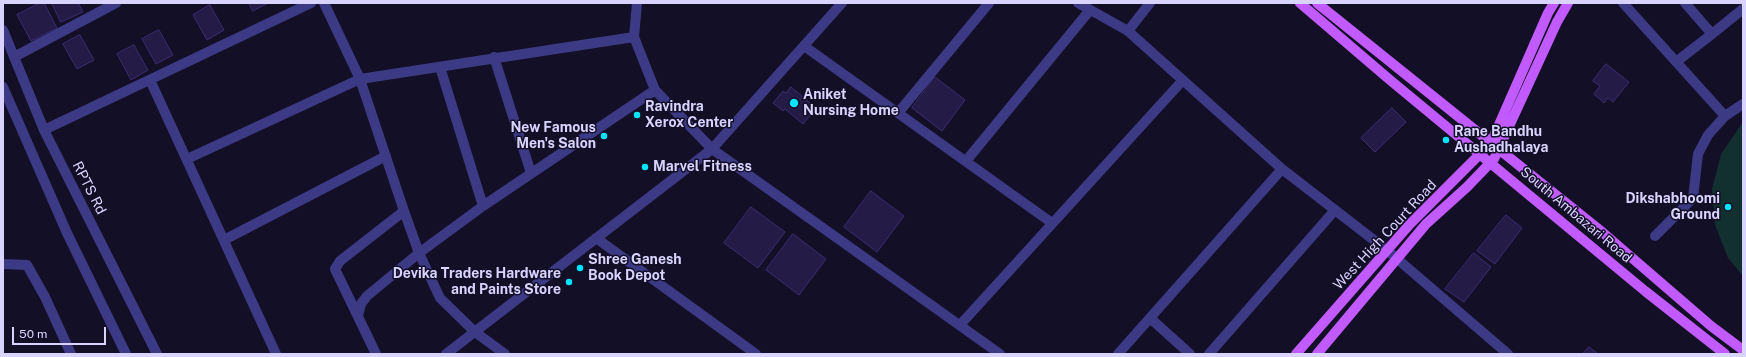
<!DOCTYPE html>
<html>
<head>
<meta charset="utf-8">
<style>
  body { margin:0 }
  #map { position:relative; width:1746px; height:357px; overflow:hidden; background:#130f26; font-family:"Public Sans",sans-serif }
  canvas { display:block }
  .frame { position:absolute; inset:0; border:4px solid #d9d4ff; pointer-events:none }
  .scale { position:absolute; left:12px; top:327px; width:94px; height:18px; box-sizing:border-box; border:2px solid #d9d4ff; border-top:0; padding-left:5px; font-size:12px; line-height:14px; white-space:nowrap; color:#d9d4ff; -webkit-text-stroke:3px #130f26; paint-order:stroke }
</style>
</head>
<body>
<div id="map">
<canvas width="1746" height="357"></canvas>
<div class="frame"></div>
<div class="scale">50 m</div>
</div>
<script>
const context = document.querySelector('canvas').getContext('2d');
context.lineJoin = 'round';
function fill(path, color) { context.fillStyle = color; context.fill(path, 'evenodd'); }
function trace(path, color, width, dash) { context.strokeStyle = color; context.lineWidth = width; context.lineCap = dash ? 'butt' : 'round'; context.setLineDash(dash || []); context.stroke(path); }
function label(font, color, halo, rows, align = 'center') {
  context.font = font + ' "Public Sans",sans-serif'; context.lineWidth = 3; context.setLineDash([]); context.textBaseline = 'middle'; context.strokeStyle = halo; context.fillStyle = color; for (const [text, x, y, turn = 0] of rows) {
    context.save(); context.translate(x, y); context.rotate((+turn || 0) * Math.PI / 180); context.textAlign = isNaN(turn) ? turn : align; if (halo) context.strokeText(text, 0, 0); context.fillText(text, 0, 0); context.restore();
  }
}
const green = new Path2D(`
  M1743,122V276L1728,258L1715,225L1712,189L1721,154Z`);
const building = new Path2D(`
  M40,3H44L57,28L31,41L17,15Z
  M52,3H78L83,12L61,22Z
  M249,3H268L253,11Z
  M210,5L224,30L207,40L193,15Z
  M159,30L173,55L156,64L142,39Z
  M80,35L94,60L77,69L63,44Z
  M134,45L148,70L131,80L117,54Z
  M1606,64L1629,82L1613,102L1608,98L1604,103L1594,94L1600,86L1593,81Z
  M935,77L965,100L942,131L912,108Z
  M791,87L816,108L803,124L785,109L783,111L773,103L783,91L786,93Z
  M1392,108L1406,122L1375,152L1361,138Z
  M871,191L904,216L877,252L844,227Z
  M751,207L785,232L758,268L724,243Z
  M1506,215L1522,228L1495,264L1477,251Z
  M793,234L826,259L799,295L766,270Z
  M1474,253L1491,267L1464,302L1445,289Z
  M1589,347L1598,354H1583Z`);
const minor = new Path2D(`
  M324,3L360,79L404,211L419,253L440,298L475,332L505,354
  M637,3L634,37L655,90L712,149L1000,354
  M1078,3L1128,31L1282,169L1388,251L1508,354
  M1623,3L1725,116
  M3,30L44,130L157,354
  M1128,31L1150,3
  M1712,34L1743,9
  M804,46L1052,223
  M14,57L116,3
  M494,57L531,173
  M1676,62L1712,34L1685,3
  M440,67L483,206
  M150,80L276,354
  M3,87L67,233L126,354
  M898,113L989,3
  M44,130L311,3
  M187,159L360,79L634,37
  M966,161L1090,10
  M1655,236L1693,198L1698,154L1708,135L1725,116L1743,104
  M596,238L756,354
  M224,240L386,156
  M3,264L27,265L45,297L71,354
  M358,316L361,304L367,296L419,253L483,206L655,90
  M1150,318L1190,354
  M960,325L1183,80
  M376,354L335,269L340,261L404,211
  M446,354L712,149L842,3
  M1118,354L1282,169
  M1209,354L1335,210`);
const major = new Path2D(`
  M1300,3L1390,80L1645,291L1725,354
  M1317,3L1602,232L1711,326L1743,350
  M1296,354L1410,224L1491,143L1548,13L1554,3
  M1317,354L1426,224L1467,187L1494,159L1557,22L1568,3`);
const markers = [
  [794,103,5,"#00e5ff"],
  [637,115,4,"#00e5ff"],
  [604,136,4,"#00e5ff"],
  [1446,140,4,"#00e5ff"],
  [645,167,4,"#00e5ff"],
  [1728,207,4,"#00e5ff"],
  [580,268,4,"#00e5ff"],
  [569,282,4,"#00e5ff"]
];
const poiNames = [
  ["Aniket",803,95],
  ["Nursing Home",803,111],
  ["Ravindra",645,107],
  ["Xerox Center",645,123],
  ["New Famous",596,128,"right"],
  ["Men's Salon",596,144,"right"],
  ["Rane Bandhu",1454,132],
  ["Aushadhalaya",1454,148],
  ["Marvel Fitness",653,167],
  ["Dikshabhoomi",1720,199,"right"],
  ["Ground",1720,215,"right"],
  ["Shree Ganesh",588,260],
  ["Book Depot",588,276],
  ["Devika Traders Hardware",561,274,"right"],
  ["and Paints Store",561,290,"right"]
];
const streetNames = [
  ["RPTS Rd",89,188,63],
  ["South Ambazari Road",1576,215,40],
  ["West High Court Road",1385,235,-47]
];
fill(green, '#12302f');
fill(building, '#241b47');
trace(building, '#3b2d73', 1);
trace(minor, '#3d3a85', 10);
trace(major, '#c25bff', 10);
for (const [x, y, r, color] of markers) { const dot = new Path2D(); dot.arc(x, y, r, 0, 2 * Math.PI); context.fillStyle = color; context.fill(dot); trace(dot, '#130f26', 1.5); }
label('bold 14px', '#d9d4ff', '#130f26', poiNames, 'left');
label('14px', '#d9d4ff', '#130f26', streetNames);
</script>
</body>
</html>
